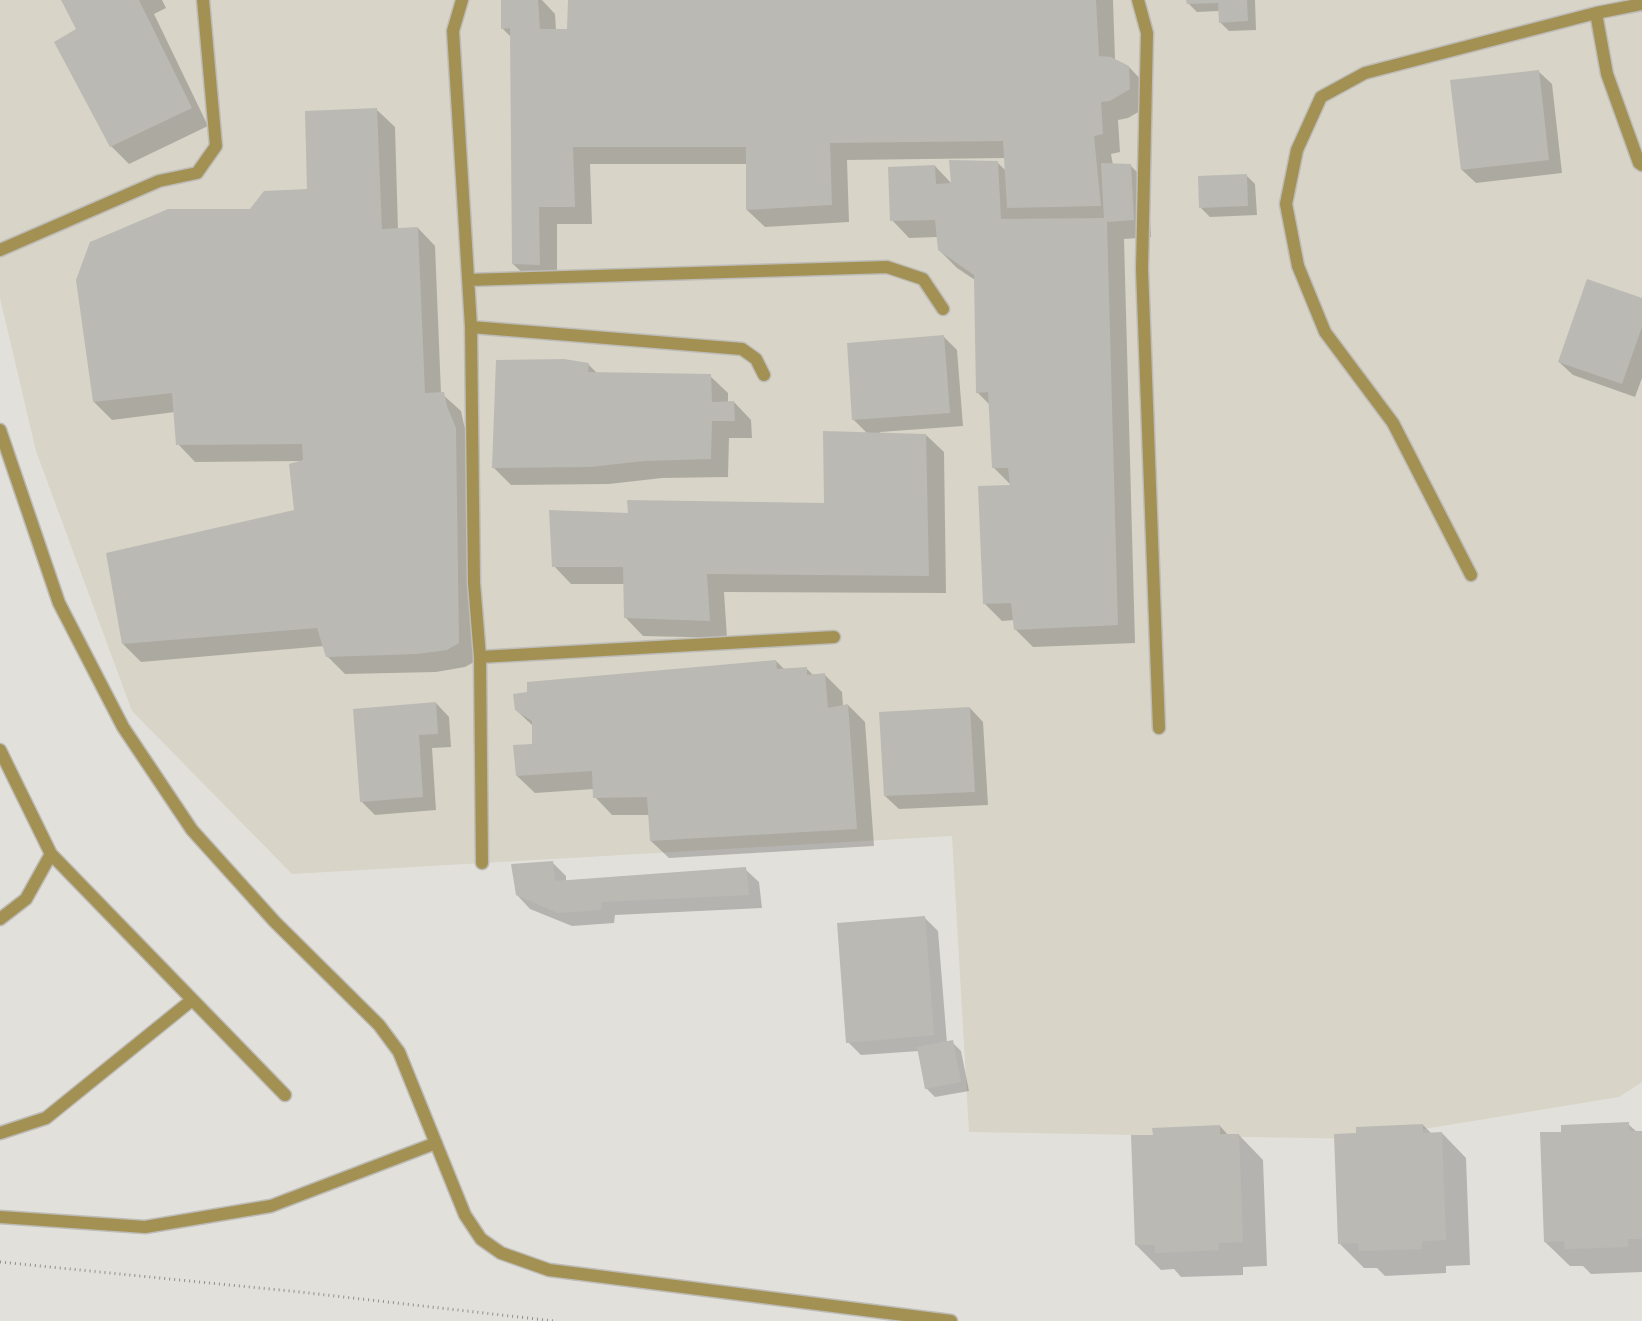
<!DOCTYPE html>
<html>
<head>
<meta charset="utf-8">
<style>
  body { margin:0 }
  canvas { display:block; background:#e2e0db }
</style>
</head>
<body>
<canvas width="1642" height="1321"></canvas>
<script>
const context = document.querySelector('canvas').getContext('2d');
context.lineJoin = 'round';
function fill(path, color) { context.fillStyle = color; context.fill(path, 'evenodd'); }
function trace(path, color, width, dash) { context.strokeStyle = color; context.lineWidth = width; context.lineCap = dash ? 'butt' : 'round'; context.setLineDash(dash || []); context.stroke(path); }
const built = new Path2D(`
  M0,0H1642V1082L1619,1097L1363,1139L969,1132L952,836L292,874L132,711L36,451L0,298Z`);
const shadow = new Path2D(`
  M62,0H162L166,8L154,14L208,126L129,164L111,146L78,29Z
  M502,0H542L555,14L556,30L568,31L570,0H1113L1115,60L1129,67L1146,85L1147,107L1128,118L1118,120L1120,152L1111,154L1113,165L1131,166L1148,183L1151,237L1124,239L1135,643L1033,647L1015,629L1014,620L1002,621L984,603L1012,486L993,467L990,405L977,392L975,280L957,268L939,250L938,237L909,238L892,220L935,166L952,184L997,162L1006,171V158L847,160L849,222L765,227L747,210V164H590L592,224H557V282L531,281L513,264L512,38L502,28Z
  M1188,0H1255L1256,30L1229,31L1220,22L1219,11L1197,12L1188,3Z
  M1538,71L1552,84L1562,173L1476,183L1462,170L1452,81Z
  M377,110L395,127L398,229L418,228L435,246L441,393L461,411L464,425L473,446L476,661L465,667L436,672L345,674L327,656L324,646L141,662L123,644L296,510L300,461L195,462L178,444L175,412L112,420L94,402L251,210L308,190Z
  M1246,175L1255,184L1257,215L1210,217L1201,208Z
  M1642,300V378L1635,397L1573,375L1559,362Z
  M944,337L957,350L963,426L880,432V434L926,435L944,452L946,593L724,592L727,638L643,636L626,618L625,584H571L554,566L629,514L825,504L867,433L853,419Z
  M588,364L597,373L710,376L728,393V402H734L751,420L752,438H729L728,477L662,478L609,484L511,485L493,467Z
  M776,661L784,669L806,668L814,676L824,674L842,692L843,706L848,705L865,722L874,846L669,858L651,841L649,815H612L595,797L594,789L535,793L517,776L533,745V726L516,710Z
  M436,703L449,717L451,747L432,748L436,810L375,815L361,801Z
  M970,708L983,722L988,805L899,809L885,796Z
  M552,862L566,876V881L745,869L759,882L762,908L615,915L614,923L572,926L530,909L517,895Z
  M924,917L938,931L947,1043L952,1042L961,1051L969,1091L935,1097L926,1088L919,1051L861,1055L848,1042Z
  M1628,1124L1637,1132H1642V1272L1591,1274L1583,1266H1570L1545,1242L1563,1133Z
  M1423,1125L1431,1133H1442L1466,1158L1470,1265L1446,1266V1273L1385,1276L1377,1268H1364L1340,1244Z
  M1220,1126L1228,1135H1239L1263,1160L1267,1266L1243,1267V1275L1181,1277L1174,1269L1161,1270L1136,1245Z`);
const building = new Path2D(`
  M61,0H139L192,108L110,147L54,42L76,29Z
  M501,0H538L540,29H567L568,0H1096L1099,56L1111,57L1129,66L1130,89L1110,101L1101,102L1103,134L1094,136L1101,206L1007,208L1003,141L830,143L832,205L746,210V147H573L575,207H539L540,265L512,264L510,28L501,29Z
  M1186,0H1247L1248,21L1219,23L1218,3L1187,4Z
  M1539,70L1549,160L1461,170L1450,80Z
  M377,108L382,229L418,227L425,393L444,392L447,406L456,428L459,643L447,650L417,654L326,657L317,628L122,644L106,553L294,510L289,464L303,460L302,444L176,445L172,393L93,402L76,280L90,242L168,209H250L264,191L307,189L305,111Z
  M949,160L998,161L1001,219L1104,218L1101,163L1131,164L1134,220L1107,222L1118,625L1014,630L1011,603L983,604L978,486L1010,485L1008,468H992L988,392L976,393L974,275L938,250L935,220L890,221L888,167L935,165L936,184L951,183Z
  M1247,174L1248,206L1199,208L1198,176Z
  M1587,279L1642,298V327L1622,384L1558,362Z
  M944,335L950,413L852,420L847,343Z
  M564,359L589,363L588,372L711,374L712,402L734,401L735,421H712L711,459L644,461L590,467L492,468L496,360Z
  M823,431L926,434L929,576L707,574L710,621L624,618L623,567H552L549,510L628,513L627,500L824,503Z
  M776,660L777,669L807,667V675L825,673L828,708L848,704L857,829L650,841L647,797L593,798L592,771L516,776L513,745L532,744V721L515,710L513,694L527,692V682Z
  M436,702L438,734L419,735L423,797L360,802L353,709Z
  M970,707L975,792L884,796L879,712Z
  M553,861L555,881L746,867L749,895L602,902L601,910L558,913L516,895L511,864Z
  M925,916L934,1035L846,1043L837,923Z
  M953,1040L961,1082L925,1089L917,1047Z
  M1629,1122V1131H1642V1239H1628V1247L1565,1249L1564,1241L1544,1242L1540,1132H1561V1125Z
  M1423,1124V1133L1442,1132L1446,1240L1422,1241V1249L1359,1251L1358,1243L1338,1244L1334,1134L1356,1133V1127Z
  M1220,1125V1134H1239L1243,1242L1219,1243V1250L1155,1253V1245H1135L1131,1135H1153L1152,1128Z`);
const path = new Path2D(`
  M0,1262L300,1292L554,1321`);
const minor = new Path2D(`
  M462,0L453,31L471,327L474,583L480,657L834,637
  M1138,0L1147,33L1142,269L1159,728
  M1596,13L1607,74L1639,163L1642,165
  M0,250L159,181L197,173L216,146L203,0
  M468,280L887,267L923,279L943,309
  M471,327L742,349L756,359L764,375
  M0,430L59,603L123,727L192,830L275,922L379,1025L399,1052L465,1215L481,1239L501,1253L549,1270L951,1321
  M1471,575L1393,423L1325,332L1298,266L1286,204L1297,150L1321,97L1365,73L1596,13L1642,4
  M480,657L482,863
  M0,750L51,854L26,899L0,919
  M51,854L285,1095
  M0,1133L46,1118L192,1000
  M0,1217L145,1227L271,1206L436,1143`);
fill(built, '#d8d4c8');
fill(shadow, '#0003');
fill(building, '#bab9b4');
trace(minor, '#bebcb8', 15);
trace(path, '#91908c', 3, [1, 4]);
trace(minor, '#a39154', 12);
</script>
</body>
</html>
